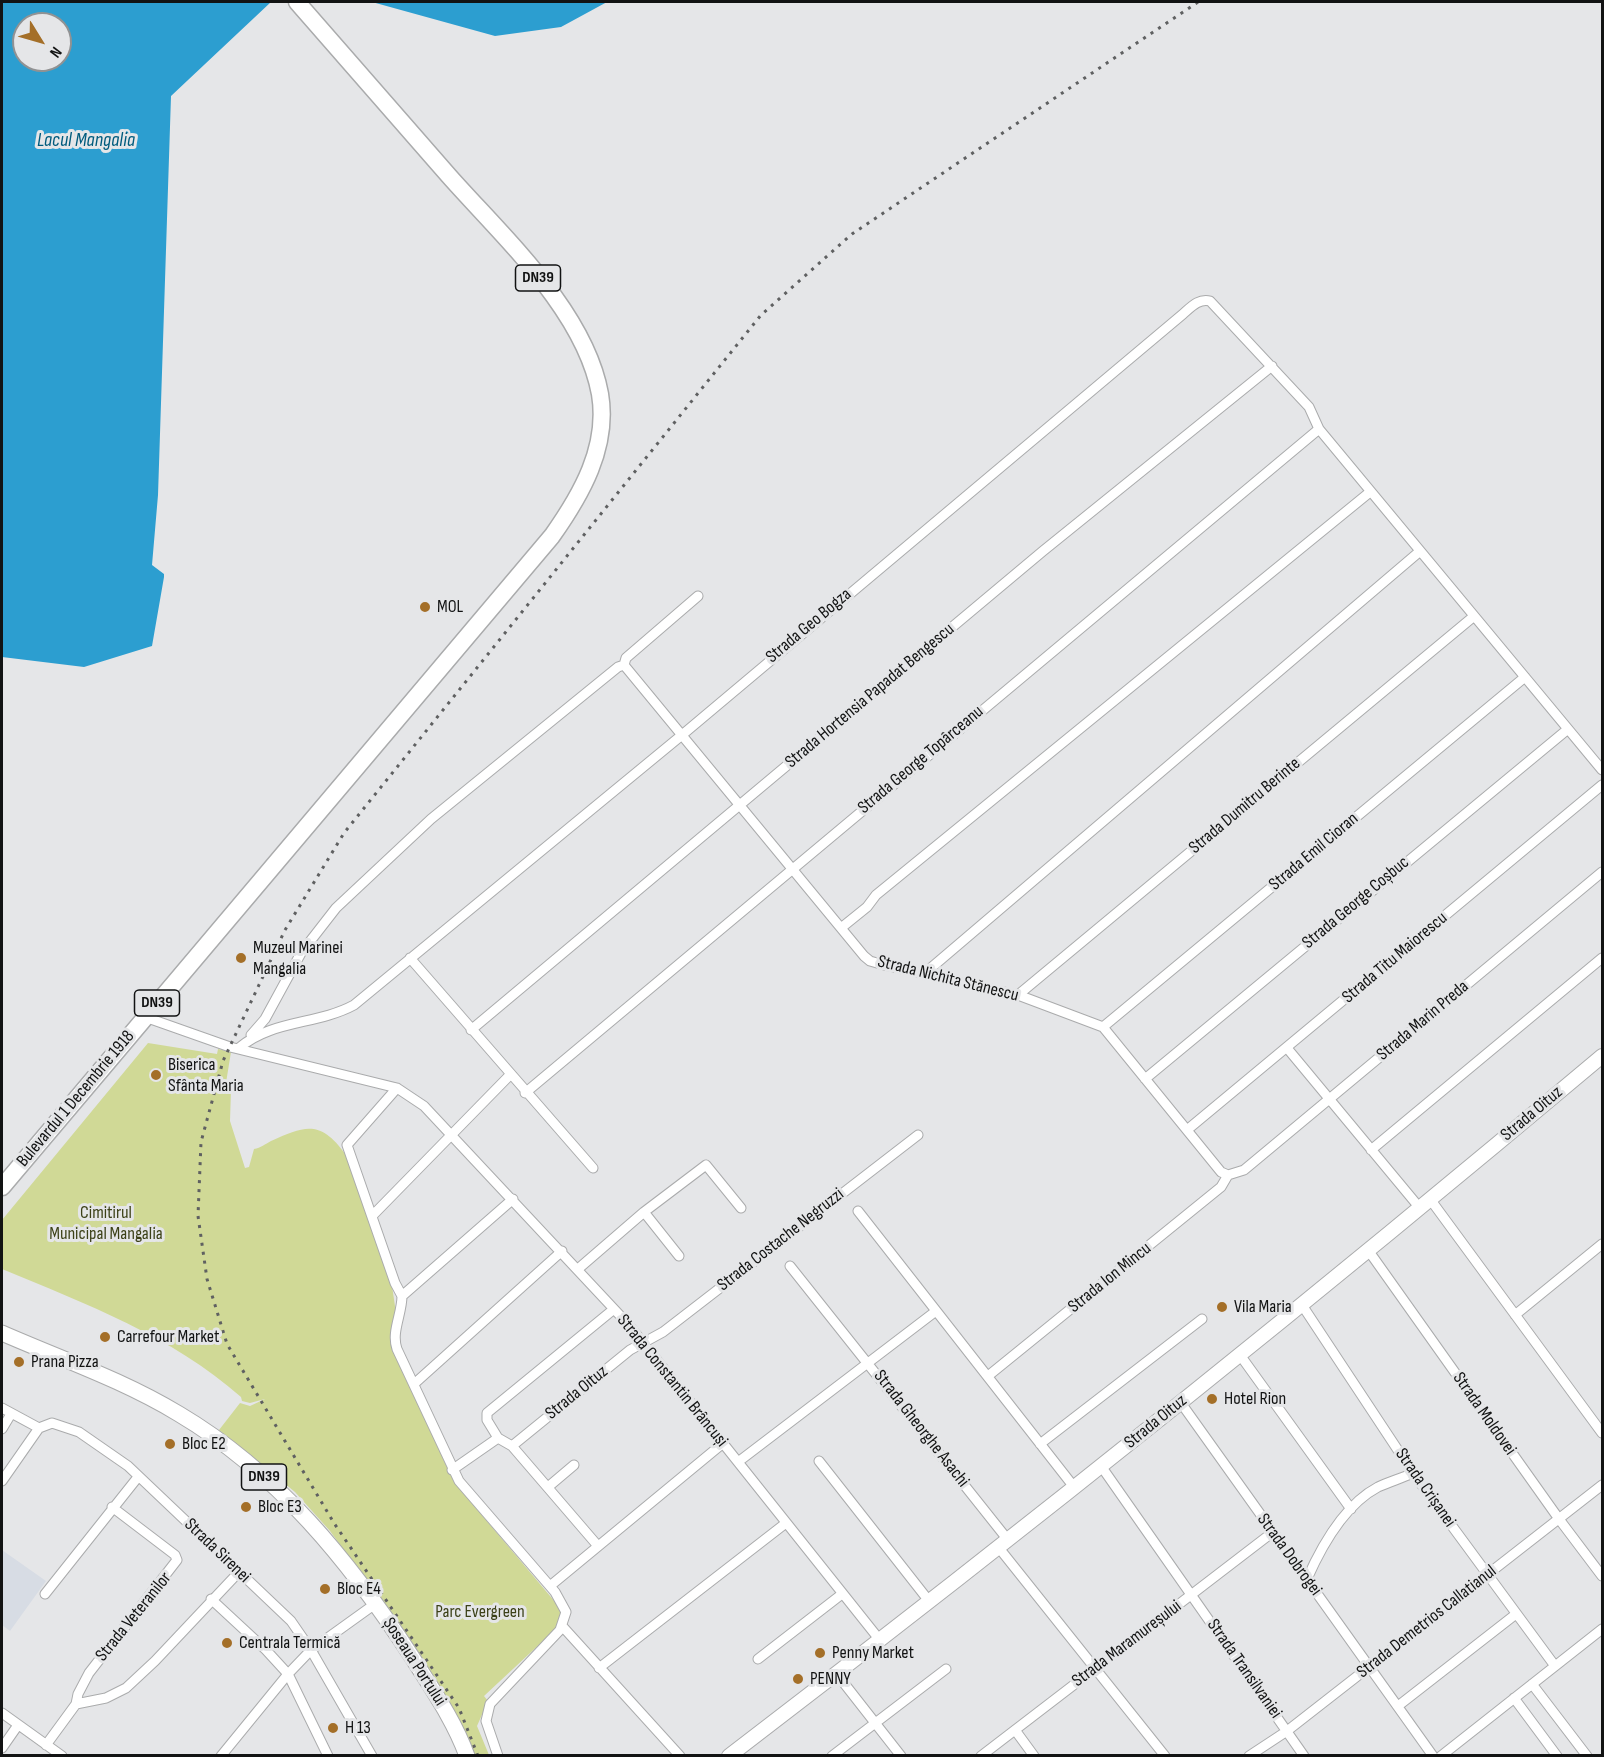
<!DOCTYPE html>
<html>
<head>
<meta charset="utf-8">
<style>
  body { margin:0 }
  #map { position:relative; width:1604px; height:1757px; overflow:hidden; background:#e5e6e8; font-family:"Sofia Sans Condensed",sans-serif }
  canvas { display:block }
  .frame { position:absolute; inset:0; border:3px solid #121313; pointer-events:none }
  .north { position:absolute; left:12px; top:12px; width:60px; height:60px; box-sizing:border-box; background:#e5e6e8; border:2px solid #919293; border-radius:50%; rotate:127deg; font-size:16px; font-weight:700; line-height:24px; text-align:center; color:#121313 }
  .north::after { content:''; display:block; margin:auto; width:21px; height:27px; background:#a46f28; clip-path:polygon(50% 0,100% 100%,50% 72%,0 100%) }
</style>
</head>
<body>
<div id="map">
<canvas width="1604" height="1757"></canvas>
<div class="frame"></div>
<div class="north">N</div>
</div>
<script>
const context = document.querySelector('canvas').getContext('2d');
context.lineJoin = 'round';
function fill(path, color) { context.fillStyle = color; context.fill(path, 'evenodd'); }
function trace(path, color, width, dash) { context.strokeStyle = color; context.lineWidth = width; context.lineCap = dash ? 'butt' : 'round'; context.setLineDash(dash || []); context.stroke(path); }
function label(font, color, halo, rows, align = 'center') {
  context.font = font + ' "Sofia Sans Condensed",sans-serif'; context.lineWidth = 6; context.setLineDash([]); context.textBaseline = 'middle'; context.strokeStyle = halo; context.fillStyle = color; for (const [text, x, y, turn = 0] of rows) {
    context.save(); context.translate(x, y); context.rotate((+turn || 0) * Math.PI / 180); context.textAlign = isNaN(turn) ? turn : align; if (halo) context.strokeText(text, 0, 0); context.fillText(text, 0, 0); context.restore();
  }
}
const built = new Path2D(`
  M2,1550L46,1581L10,1631L2,1625Z`);
const green = new Path2D(`
  M148,1043L217,1054L218,1049L231,1052L225,1089H231L230,1121L245,1168L249,1167L254,1149C261,1148 265,1144 271,1141C306,1125 321,1120 346,1155L391,1279L396,1313L392,1330L413,1394L454,1482L561,1609L563,1621L558,1627L484,1696L488,1701L477,1726L489,1755H471L412,1644L330,1531L295,1492L219,1430L240,1403L250,1406L265,1399L250,1403L242,1401L241,1397C172,1336 86,1304 2,1269V1220Z`);
const water = new Path2D(`
  M2,2H271L171,96L158,495L152,565L164,574V577L152,646L84,667L2,657ZM24,24H60V60H24Z
  M372,2H607L561,27L495,36Z`);
const minor = new Path2D(`
  M624,665L626,658L698,596
  M841,928L867,907L876,895L1370,492
  M410,958L593,1168
  M925,973L1419,552
  M1018,995L1473,617
  M145,1017L230,1047L397,1088L424,1106L628,1324L879,1639
  M1103,1027L1525,677
  M471,1030L1043,551L1272,366
  M251,1035L265,1019L301,953L336,908L431,819L618,667L624,665L864,956L870,961L884,965L1018,995L1103,1027L1221,1172L1228,1175L1244,1170L1602,872
  M239,1048C271,1020 317,1025 354,1005L682,735L1183,314C1191,307 1199,298 1210,301L1309,407L1319,429L1602,770
  M1287,1048L1419,1207
  M1145,1079L1568,729
  M397,1088L347,1145L395,1283L402,1296
  M525,1093L1319,429
  M1187,1130L1602,785
  M1371,1150L1602,958
  M1430,1199L1602,1433
  M858,1211L1074,1487
  M644,1212L679,1256
  M373,1215L510,1075
  M1368,1250L1559,1519L1602,1576
  M790,1266L1008,1540
  M578,1269L644,1212L706,1165L741,1208
  M1302,1305L1413,1473L1555,1666
  M1515,1315L1602,1244
  M1240,1355L1351,1509
  M988,1376L1221,1187L1228,1175
  M414,1384L562,1251
  M1181,1403L1433,1756
  M2,1408L39,1428L52,1423L79,1432L128,1466L291,1621L311,1650L372,1756
  M2,1429L11,1414
  M498,1438L487,1420V1413L614,1309
  M498,1438L512,1446L598,1546
  M1040,1444L1202,1319
  M512,1446L630,1350L663,1332L918,1135
  M819,1461L929,1601
  M738,1462L936,1311
  M1101,1466L1304,1756
  M452,1470L498,1438
  M2,1481L39,1428
  M548,1487L574,1465
  M999,1548L1165,1756
  M1307,1579C1322,1545 1344,1505 1378,1487C1389,1482 1402,1478 1413,1473
  M550,1586L722,1444
  M45,1594L138,1477
  M211,1599L266,1650L288,1674L328,1756
  M563,1627L680,1756
  M758,1659L842,1594
  M599,1668L786,1523
  M836,1673L901,1756
  M1532,1684L1587,1756
  M1514,1698L1557,1756
  M76,1704L106,1698L126,1688L155,1661L238,1573
  M1398,1706L1516,1614
  M2,1713L62,1756
  M1015,1730L1034,1756
  M46,1745L76,1704L78,1694L89,1673L177,1560L175,1555L112,1507
  M2,1748L18,1725
  M221,1756L288,1674L311,1650L375,1604
  M498,1756L486,1721L490,1704L560,1630L566,1612L555,1592L459,1481L397,1349C391,1332 402,1314 402,1296L513,1199
  M832,1756L946,1669
  M981,1756L1273,1532
  M1249,1756L1287,1731L1602,1485
  M1441,1756L1602,1629`);
const secondary = new Path2D(`
  M729,1756C1026,1529 1317,1296 1602,1056`);
const primary = new Path2D(`
  M2,1333C61,1359 123,1380 179,1414C277,1472 350,1562 412,1657C432,1689 454,1720 467,1756`);
const trunk = new Path2D(`
  M2,1187L552,536C581,495 609,447 600,394C585,311 503,237 449,176C399,118 348,60 297,2`);
const rail = new Path2D(`
  M478,1756L459,1708L334,1523L227,1344L207,1279L198,1216L201,1142L223,1061L285,930L344,833L761,315L852,234L1198,2`);
const markers = [
  [425,607,6,"#a46f28"],
  [241,958,6,"#a46f28"],
  [156,1075,6,"#a46f28"],
  [1222,1307,6,"#a46f28"],
  [105,1337,6,"#a46f28"],
  [19,1362,6,"#a46f28"],
  [1212,1399,6,"#a46f28"],
  [170,1444,6,"#a46f28"],
  [246,1507,6,"#a46f28"],
  [325,1589,6,"#a46f28"],
  [227,1643,6,"#a46f28"],
  [820,1653,6,"#a46f28"],
  [798,1679,6,"#a46f28"],
  [333,1728,6,"#a46f28"]
];
const shields = [
  [538,278,45],
  [157,1003,45],
  [264,1477,45]
];
const shieldNames = [
  ["DN39",538,278],
  ["DN39",157,1003],
  ["DN39",264,1477]
];
const poiNames = [
  ["MOL",437,607],
  ["Muzeul Marinei",253,948],
  ["Mangalia",253,969],
  ["Biserica",168,1065],
  ["Sfânta Maria",168,1086],
  ["Vila Maria",1234,1307],
  ["Carrefour Market",117,1337],
  ["Prana Pizza",31,1362],
  ["Hotel Rion",1224,1399],
  ["Bloc E2",182,1444],
  ["Bloc E3",258,1507],
  ["Bloc E4",337,1589],
  ["Centrala Termică",239,1643],
  ["Penny Market",832,1653],
  ["PENNY",810,1679],
  ["H 13",345,1728]
];
const streetNames = [
  ["Strada Geo Bogza",809,626,-40],
  ["Strada Hortensia Papadat Bengescu",870,696,-40],
  ["Strada George Topârceanu",921,760,-40],
  ["Strada Dumitru Berinte",1245,806,-40],
  ["Strada Emil Cioran",1314,852,-40],
  ["Strada George Coșbuc",1356,903,-40],
  ["Strada Titu Maiorescu",1395,958,-40],
  ["Strada Nichita Stănescu",948,979,14],
  ["Strada Marin Preda",1423,1021,-40],
  ["Bulevardul 1 Decembrie 1918",76,1099,-50],
  ["Strada Oituz",1532,1114,-40],
  ["Strada Costache Negruzzi",781,1240,-38],
  ["Strada Ion Mincu",1110,1278,-39],
  ["Strada Constantin Brâncuși",672,1381,51],
  ["Strada Oituz",577,1393,-39],
  ["Strada Moldovei",1484,1414,55],
  ["Strada Oituz",1156,1422,-39],
  ["Strada Gheorghe Asachi",921,1429,52],
  ["Strada Crișanei",1425,1488,55],
  ["Strada Sirenei",217,1551,44],
  ["Strada Dobrogei",1289,1555,54],
  ["Strada Veteranilor",134,1617,-51],
  ["Strada Demetrios Callatianul",1427,1622,-38],
  ["Strada Maramureșului",1127,1644,-37],
  ["Șoseaua Portului",414,1662,57],
  ["Strada Transilvaniei",1244,1669,55]
];
const parkNames = [
  ["Cimitirul",106,1213],
  ["Municipal Mangalia",106,1234],
  ["Parc Evergreen",480,1612]
];
const waterNames = [
  ["Lacul Mangalia",86,141]
];
fill(built, '#d7dce4');
fill(green, '#d0d996');
fill(water, '#2c9ed0');
trace(minor, '#aaabac', 11);
trace(secondary, '#aaabac', 16);
trace(primary, '#aaabac', 17);
trace(trunk, '#aaabac', 19);
trace(minor, '#fff', 9);
trace(secondary, '#fff', 14);
trace(primary, '#fff', 15);
trace(trunk, '#fff', 16);
trace(rail, '#5f6061', 3, [3, 6]);
for (const [x, y, r, color] of markers) { const dot = new Path2D(); dot.arc(x, y, r, 0, 2 * Math.PI); context.fillStyle = color; context.fill(dot); trace(dot, '#e5e6e8', 2); }
for (const [x, y, w] of shields) { const box = new Path2D(); box.roundRect(x - w / 2, y - 13, w, 26, 4.5); context.fillStyle = '#e5e6e8'; context.fill(box); trace(box, '#121313', 1.5); }
label('bold 16px', '#121313', null, shieldNames);
label('18px', '#121313', '#e5e6e8', poiNames, 'left');
label('18px', '#121313', '#e5e6e8', streetNames);
label('18px', '#3c4118', '#e5e6e8', parkNames);
label('italic 20px', '#005b7d', '#e5e6e8', waterNames);
</script>
</body>
</html>
